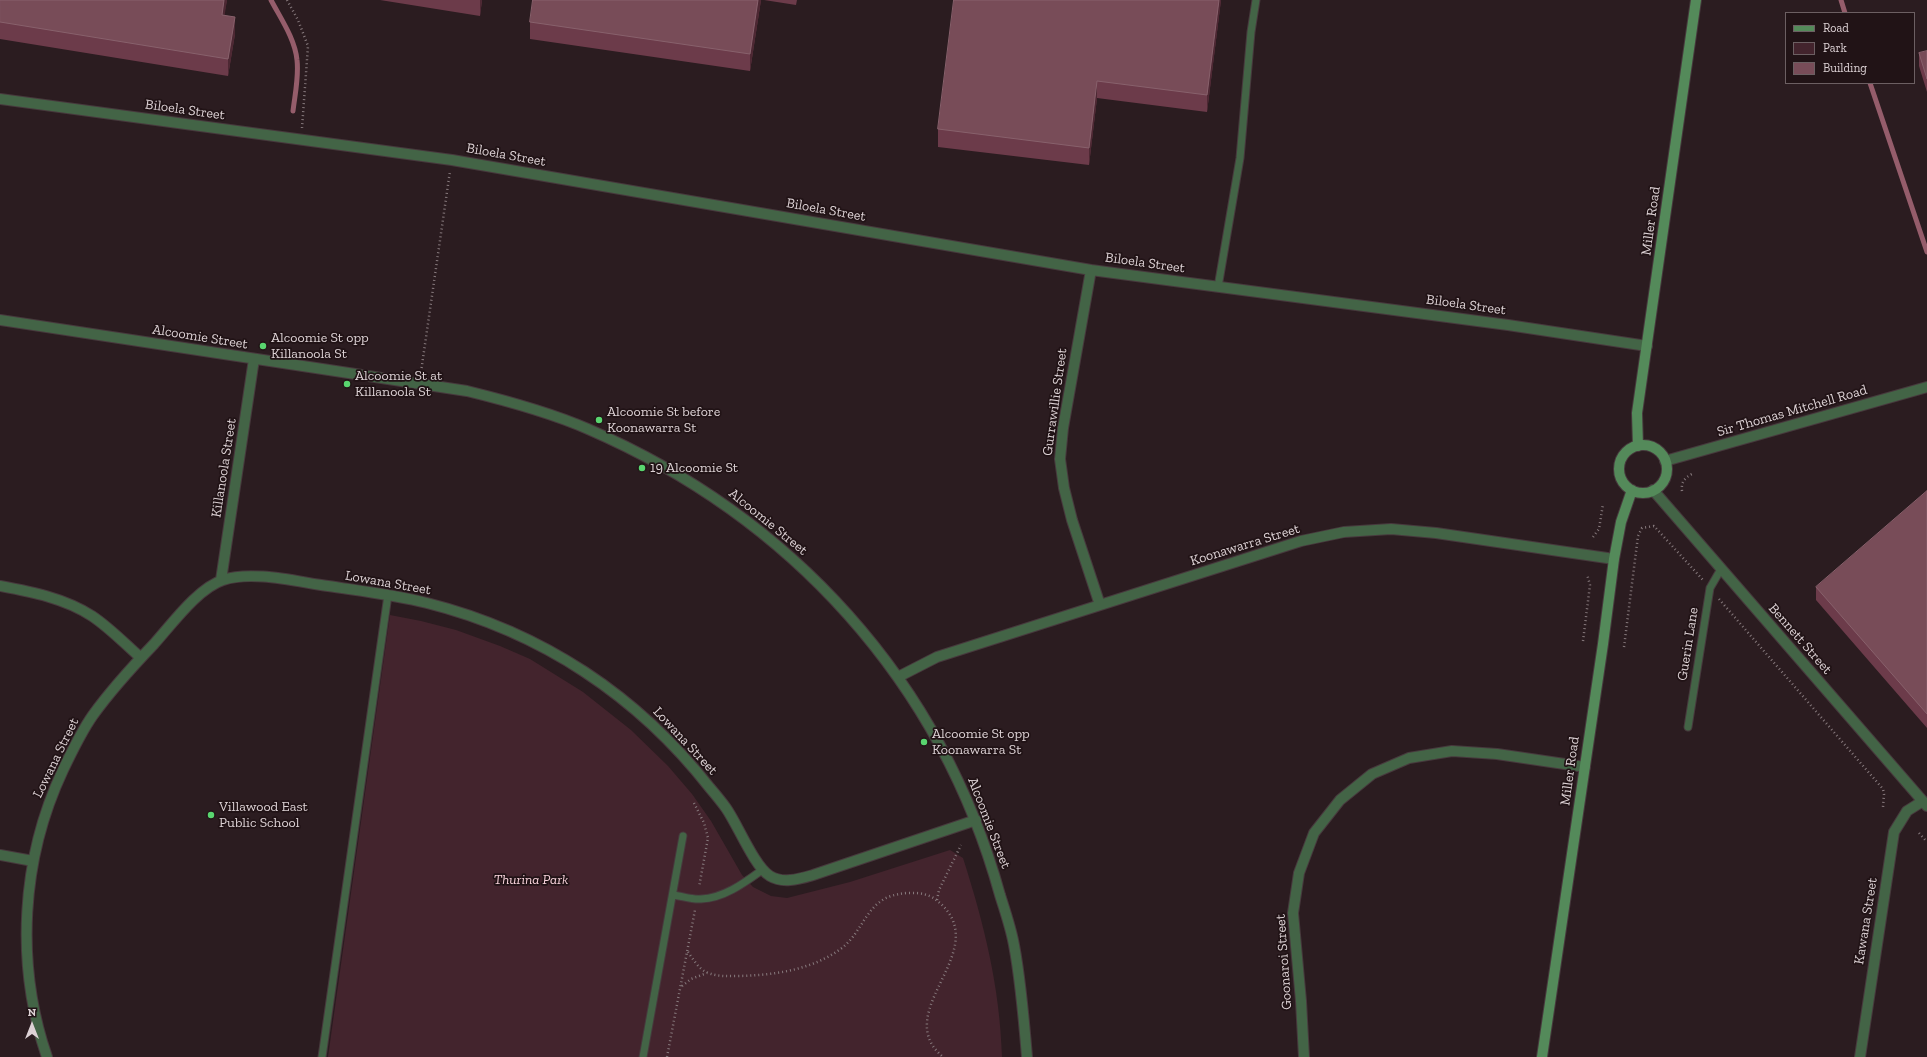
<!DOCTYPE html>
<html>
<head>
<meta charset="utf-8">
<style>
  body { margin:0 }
  #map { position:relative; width:1927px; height:1057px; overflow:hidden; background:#2b1c20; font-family:"Zilla Slab",serif }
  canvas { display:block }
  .legend { position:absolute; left:1785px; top:12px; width:130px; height:72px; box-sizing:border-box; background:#211316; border:1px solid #6c5f62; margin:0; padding:5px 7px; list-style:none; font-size:12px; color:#ddd2d5 }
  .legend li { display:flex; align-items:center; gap:8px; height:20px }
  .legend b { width:20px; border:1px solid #6c5f62 }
  .north { position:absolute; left:12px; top:1005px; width:40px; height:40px; -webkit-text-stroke:3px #211316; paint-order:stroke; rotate:0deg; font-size:11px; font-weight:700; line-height:16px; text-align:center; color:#ddd2d5 }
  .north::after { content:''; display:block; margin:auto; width:14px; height:18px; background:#ddd2d5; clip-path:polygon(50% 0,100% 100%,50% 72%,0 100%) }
</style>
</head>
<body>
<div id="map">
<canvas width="1927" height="1057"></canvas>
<ul class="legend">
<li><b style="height:5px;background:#548a5a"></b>Road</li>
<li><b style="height:11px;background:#43242d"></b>Park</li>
<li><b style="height:11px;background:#784c58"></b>Building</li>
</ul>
<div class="north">N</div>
</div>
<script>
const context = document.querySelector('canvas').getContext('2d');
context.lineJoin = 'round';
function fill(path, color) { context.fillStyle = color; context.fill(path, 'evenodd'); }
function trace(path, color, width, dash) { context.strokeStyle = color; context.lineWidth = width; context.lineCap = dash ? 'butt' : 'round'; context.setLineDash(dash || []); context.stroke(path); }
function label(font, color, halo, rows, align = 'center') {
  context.font = font + ' "Zilla Slab",serif'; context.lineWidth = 3.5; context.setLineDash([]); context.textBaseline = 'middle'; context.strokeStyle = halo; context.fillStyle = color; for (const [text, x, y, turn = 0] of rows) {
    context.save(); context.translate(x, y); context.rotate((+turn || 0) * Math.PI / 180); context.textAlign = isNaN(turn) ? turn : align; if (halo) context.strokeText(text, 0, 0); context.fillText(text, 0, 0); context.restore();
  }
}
const green = new Path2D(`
  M390,615L421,621L456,630L500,646L530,659L583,692L631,730L668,766L692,794L711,821L742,875L753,887L771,896L787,898L850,882L950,850L963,858C984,924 1000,987 1002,1057H328Z`);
const stream = new Path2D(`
  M271,0C281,19 295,39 297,60C299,77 295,94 293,111
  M1841,0L1845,13
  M1870,83L1927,252`);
const path = new Path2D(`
  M287,0L298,20L308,46L302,128
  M421,372L450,171
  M1682,491C1681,483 1684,478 1692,474
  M1593,537L1599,529L1603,504
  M1719,599L1883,789L1884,794L1883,807
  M1583,641L1590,585L1587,574
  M1624,647L1638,536L1642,528L1654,526L1703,580
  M694,803L704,823L708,838L699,887
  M1919,833L1927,842
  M937,900L939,890L961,845
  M688,952C693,959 699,969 706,972C717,977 727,976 739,976C775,975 812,970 842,948C861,933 865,909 886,898C899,892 923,890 935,899C1000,948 887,1010 943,1057
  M682,986L691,979L707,973
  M667,1057L695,910`);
const service = new Path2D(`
  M1218,287L1240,158L1251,32L1256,0
  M1688,727L1710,588L1721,569
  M673,895C682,896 692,900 701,899C724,898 744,883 762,870
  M322,1057L388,595
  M643,1057L683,836`);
const minor = new Path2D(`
  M0,99L452,160L1091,270L1508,325L1647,346
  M1091,270L1063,428L1060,459L1064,488L1072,520L1100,605
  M0,320L467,391C508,401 549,412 588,429C791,517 941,681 1000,895C1005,911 1011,928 1014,945C1021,982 1024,1020 1027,1057
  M1653,490L1927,806
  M221,580L254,359
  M0,586C32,592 64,598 92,616C110,628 125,644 141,658
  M898,677L937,657L1301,541L1344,532L1391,529L1436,533L1614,559
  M0,855L33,861
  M47,1057C15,964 21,859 63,770C72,751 81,732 93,715C111,690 133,666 154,644C172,624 198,588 223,580C252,570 298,582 328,586C361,591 395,595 427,603C542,632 638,696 710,788C716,795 721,801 726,808C738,825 754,866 770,876C783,884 799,879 813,875L976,820
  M1304,1057L1301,1001L1293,913L1299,873L1314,833L1340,800L1372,774L1409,758L1452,751L1497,754L1585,767
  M1860,1057L1894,832L1907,811L1923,801`);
const tertiary = new Path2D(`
  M1665,461L1927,387`);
const secondary = new Path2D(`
  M1619 469a24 24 0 1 1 48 0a24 24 0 1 1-48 0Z
  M1638,446L1637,413L1696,0
  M1542,1057L1603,644L1614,559L1621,522L1632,490`);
const wall = new Path2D(`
  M0,0H227L224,15L235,34L228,76L0,39Z
  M380,0H482L480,16Z
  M533,0H761L750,71L530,39V22Z
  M764,0H797L796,5Z
  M954,0H1221L1207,112L1097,98L1089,165L938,147V129Z
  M1927,51V92L1919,66V53Z
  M1927,491V728L1816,600V587Z`);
const shadedWall = new Path2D(`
  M224,0H227L222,32V15Z
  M480,0H482L480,16Z
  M758,0H761L750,71V54Z
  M1219,0H1221L1207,112V95Z
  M235,17V34L228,76V59Z
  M1097,81V98L1089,165V148Z`);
const building = new Path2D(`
  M0,0H224L222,15L235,17L228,59L0,22Z
  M533,0H758L750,54L530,22Z
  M954,0H1219L1207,95L1097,81L1089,148L938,129Z
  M1927,51V79L1919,53Z
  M1927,491V714L1816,587Z`);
const markers = [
  [263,346,4,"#59d56f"],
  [347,384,4,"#59d56f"],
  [599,420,4,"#59d56f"],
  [642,468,4,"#59d56f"],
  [924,742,4,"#59d56f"],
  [211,815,4,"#59d56f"]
];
const streetNames = [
  ["Biloela Street",185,110,8],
  ["Biloela Street",506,155,10],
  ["Biloela Street",826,210,10],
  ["Miller Road",1651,221,-82],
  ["Biloela Street",1145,263,8],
  ["Biloela Street",1466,305,8],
  ["Alcoomie Street",200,337,9],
  ["Gurrawillie Street",1055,402,-82],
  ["Sir Thomas Mitchell Road",1792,411,-16],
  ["Killanoola Street",224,468,-81],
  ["Alcoomie Street",768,522,39],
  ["Koonawarra Street",1245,545,-17],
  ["Lowana Street",388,583,10],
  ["Bennett Street",1800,639,49],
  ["Guerin Lane",1688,644,-81],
  ["Lowana Street",685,741,47],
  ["Lowana Street",56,758,-64],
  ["Miller Road",1570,771,-82],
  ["Alcoomie Street",989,823,69],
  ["Kawana Street",1866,921,-81],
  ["Goonaroi Street",1284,962,-94]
];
const poiNames = [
  ["Alcoomie St opp",271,338],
  ["Killanoola St",271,354],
  ["Alcoomie St at",355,376],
  ["Killanoola St",355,392],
  ["Alcoomie St before",607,412],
  ["Koonawarra St",607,428],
  ["19 Alcoomie St",650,468],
  ["Alcoomie St opp",932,734],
  ["Koonawarra St",932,750],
  ["Villawood East",219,807],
  ["Public School",219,823]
];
const parkNames = [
  ["Thurina Park",531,880]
];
fill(green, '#43242d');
trace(stream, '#955d6b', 5);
trace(service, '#47393d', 9);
trace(minor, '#47393d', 12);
trace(tertiary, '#47393d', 12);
trace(secondary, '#47393d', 12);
trace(path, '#877a7d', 2.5, [1, 3]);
trace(service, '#436446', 7);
trace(minor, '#436446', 10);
trace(tertiary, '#436446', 10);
trace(secondary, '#548a5a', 10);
fill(wall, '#6c3b4a');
fill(shadedWall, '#4d2833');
fill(building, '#784c58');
trace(building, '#88616c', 1);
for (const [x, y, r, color] of markers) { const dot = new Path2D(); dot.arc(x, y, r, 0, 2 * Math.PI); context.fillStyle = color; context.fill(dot); trace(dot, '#211316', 1.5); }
label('14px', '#ddd2d5', '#211316', streetNames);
label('14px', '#ddd2d5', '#211316', poiNames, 'left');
label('italic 14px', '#f9d4dc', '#211316', parkNames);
</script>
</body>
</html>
